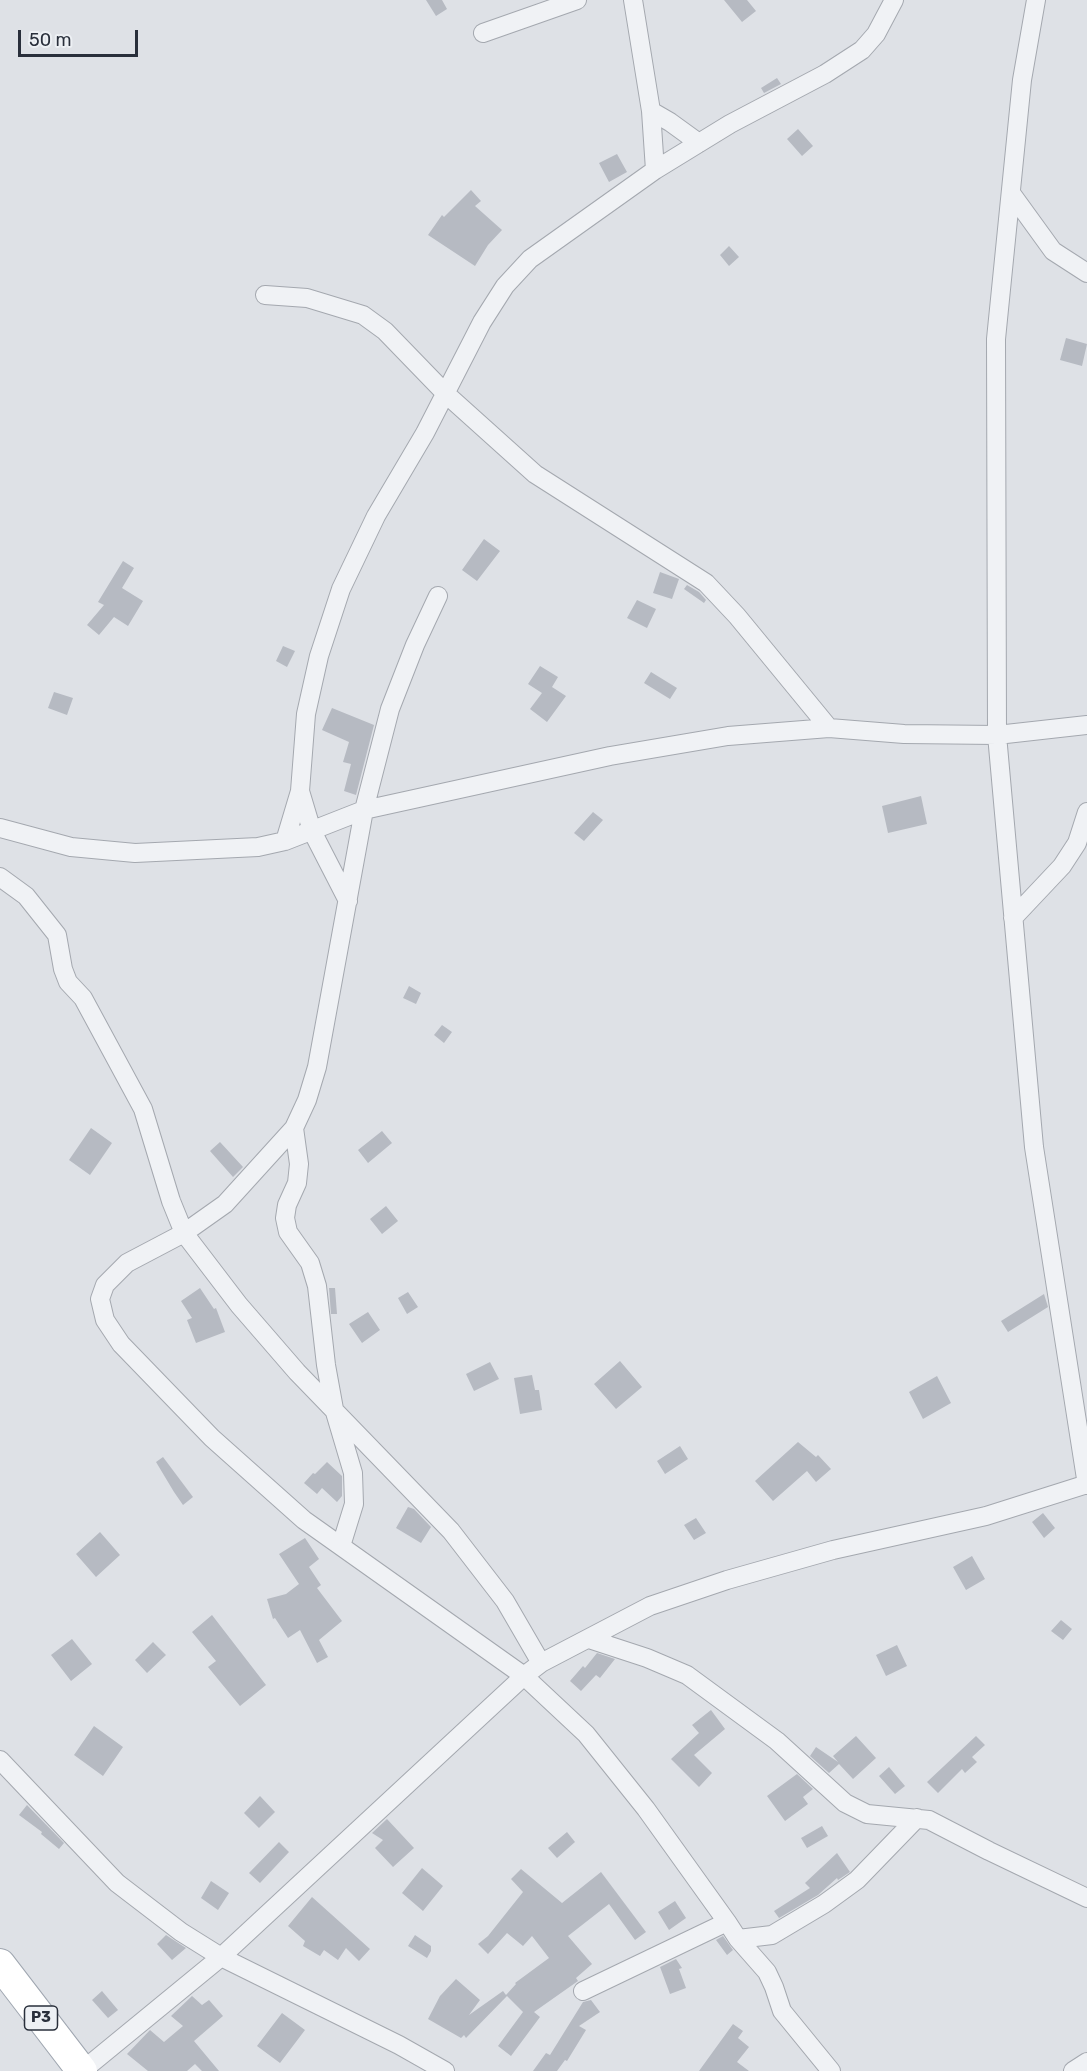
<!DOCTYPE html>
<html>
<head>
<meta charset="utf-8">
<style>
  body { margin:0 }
  #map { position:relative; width:1087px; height:2071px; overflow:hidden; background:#dee1e6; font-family:Rubik,sans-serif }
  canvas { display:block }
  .scale { position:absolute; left:18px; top:30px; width:120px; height:27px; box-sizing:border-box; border:3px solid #292f3b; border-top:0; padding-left:8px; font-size:18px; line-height:21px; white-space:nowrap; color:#292f3b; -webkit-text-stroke:4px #edf0f4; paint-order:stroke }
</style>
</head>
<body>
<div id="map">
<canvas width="1087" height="2071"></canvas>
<div class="scale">50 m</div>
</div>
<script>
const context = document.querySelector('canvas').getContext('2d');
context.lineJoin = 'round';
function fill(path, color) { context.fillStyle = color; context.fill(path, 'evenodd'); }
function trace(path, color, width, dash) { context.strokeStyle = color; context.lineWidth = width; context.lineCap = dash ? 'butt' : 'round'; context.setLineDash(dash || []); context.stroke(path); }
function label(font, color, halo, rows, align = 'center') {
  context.font = font + ' Rubik,sans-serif'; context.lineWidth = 4.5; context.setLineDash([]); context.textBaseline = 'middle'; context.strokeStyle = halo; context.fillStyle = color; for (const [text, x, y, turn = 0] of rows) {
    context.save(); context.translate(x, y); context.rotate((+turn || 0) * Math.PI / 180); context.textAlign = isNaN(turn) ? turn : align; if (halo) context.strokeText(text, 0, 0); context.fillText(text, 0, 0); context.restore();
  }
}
const building = new Path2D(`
  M426,0H442L447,9L436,16Z
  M724,0H747L756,11L742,22Z
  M777,78L781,84L764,93L761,88Z
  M798,129L813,146L802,156L787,139Z
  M617,154L627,172L609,182L599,163Z
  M471,190L481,201L475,206L502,230L488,245L475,266L428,235L442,215L444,217Z
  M729,246L739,257L729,266L720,255Z
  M1066,338L1087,344L1082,366L1060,360Z
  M484,539L500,551L477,581L462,570Z
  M123,561L134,568L122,588L143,601L128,626L114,617L99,635L87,625L104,605L98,602Z
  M660,572L679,579L672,599L653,593Z
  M687,585L699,592L706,600L704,603L684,589Z
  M637,600L656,609L647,628L627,618Z
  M283,646L295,651L287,667L276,661Z
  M540,666L558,677L552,687L566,696L547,722L530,709L542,693L528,684Z
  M651,672L677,688L670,699L644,683Z
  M54,692L73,698L67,715L48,708Z
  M332,708L374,725L356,795L344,791L351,764L343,762L349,742L322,730Z
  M921,796L927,824L888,833L882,806Z
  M593,812L603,820L584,841L574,833Z
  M409,986L421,993L416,1004L403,998Z
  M442,1025L452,1032L444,1043L434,1035Z
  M91,1128L112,1143L90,1175L69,1160Z
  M382,1131L392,1143L368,1163L358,1150Z
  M220,1142L243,1167L233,1177L210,1151Z
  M386,1206L398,1221L382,1234L370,1219Z
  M200,1288L214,1309L216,1308L225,1332L196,1343L187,1320L192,1318L181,1301Z
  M329,1288H335L337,1314H331Z
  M408,1292L418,1307L407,1314L398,1298Z
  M1044,1294L1048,1307L1008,1332L1001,1321Z
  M368,1312L380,1330L362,1343L349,1324Z
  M620,1361L642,1387L616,1409L594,1384Z
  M490,1362L499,1379L474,1391L466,1374Z
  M532,1375L535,1390H539L542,1410L520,1414L514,1378Z
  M937,1376L951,1403L923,1419L909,1392Z
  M798,1442L816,1457L818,1455L831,1469L816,1482L807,1471L773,1501L755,1481Z
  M680,1446L688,1459L665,1474L657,1461Z
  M163,1457L193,1497L183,1505L174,1492L156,1462Z
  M327,1462L342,1476V1496L337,1502L322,1488L317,1494L304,1483L313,1473L315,1474Z
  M408,1507L414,1509L431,1527L421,1543L396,1528Z
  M1043,1513L1055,1528L1044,1538L1032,1522Z
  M696,1518L706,1533L694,1540L684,1525Z
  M100,1532L120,1555L96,1577L76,1554Z
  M305,1538L319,1559L309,1567L321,1585L317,1588L342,1621L319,1640L328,1657L317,1663L300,1630L288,1638L275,1618L273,1619L267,1599L286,1594L299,1584L279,1554Z
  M972,1556L985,1579L966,1590L953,1567Z
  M212,1615L266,1685L240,1706L208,1667L216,1661L192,1632Z
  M1061,1620L1072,1629L1063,1640L1051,1631Z
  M72,1639L92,1664L71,1681L51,1655Z
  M153,1642L166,1655L147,1673L135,1660Z
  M897,1645L907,1666L886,1676L876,1655Z
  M597,1653L615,1659L600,1678L596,1675L581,1691L570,1681L583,1666L585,1668Z
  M711,1710L725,1729L694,1755L712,1773L699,1787L671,1759L699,1733L692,1725Z
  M94,1726L123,1747L103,1776L74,1755Z
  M856,1736L876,1758L853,1779L839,1764L829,1773L810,1756L816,1747L838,1762L833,1756Z
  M976,1736L985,1745L972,1757L977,1762L965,1773L962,1769L938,1793L927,1782Z
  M889,1767L905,1786L895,1794L879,1776Z
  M797,1774L813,1789L803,1797L808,1804L785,1821L767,1796Z
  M260,1796L275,1812L259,1828L244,1813Z
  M27,1805L64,1843L59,1849L41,1834L42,1832L19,1815Z
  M387,1819L414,1848L393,1867L375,1848L383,1840L372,1833Z
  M822,1826L828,1836L807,1848L801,1838Z
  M567,1832L575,1842L557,1858L548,1848Z
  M279,1842L289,1852L260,1883L249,1873Z
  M837,1853L850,1872L838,1880L837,1878L818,1895L779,1918L774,1911L810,1888L805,1883Z
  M422,1868L443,1886L423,1911L402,1893Z
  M521,1869L562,1903L601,1872L646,1932L635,1940L609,1904L568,1936L592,1964L576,1978L578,1981L534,2012L540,2017L511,2056L498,2046L523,2012L507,1996L466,2038L464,2035L461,2038L428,2019L440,1996L456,1979L480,2000L469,2015L503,1991L506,1995L516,1984L515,1983L549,1958L532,1936L523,1946L507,1933L488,1954L478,1944L488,1936L523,1892L511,1879Z
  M211,1881L229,1893L218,1910L201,1898Z
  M312,1897L370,1949L359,1961L346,1948L338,1960L324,1950L320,1956L303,1946L305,1941L288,1926Z
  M675,1901L686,1918L669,1930L658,1912Z
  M166,1935L186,1948L172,1960L157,1944Z
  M415,1935L431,1946V1951L427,1958L408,1946Z
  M723,1936L733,1950L727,1955L716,1940Z
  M676,1959L682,1968L679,1969L686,1988L670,1994L660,1967Z
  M102,1991L118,2010L108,2018L92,2000Z
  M192,1996L202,2005L209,2000L223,2016L194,2041L219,2071H202L195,2064L187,2071H148L127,2054L150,2030L164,2042L183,2026L171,2016Z
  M591,2000L600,2012L579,2026L586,2030L567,2061L565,2060L557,2071H533L546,2053L550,2055L583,2002Z
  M282,2013L305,2030L280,2063L257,2046Z
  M733,2024L743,2031L738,2038L749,2047L737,2062L749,2071H699Z`);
const minor = new Path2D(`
  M633,0L651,111L655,170
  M1036,0L1022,80L996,339L997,735L1034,1147L1087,1485
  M483,33L577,0
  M651,111L670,122L699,143
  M1011,193L1053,251L1087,273
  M265,295L307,298L363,315L385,331L446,394L535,474L706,583L737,616L829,728
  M438,596L415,645L390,709L364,810L317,1067L307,1100L294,1128L225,1204L184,1233L127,1263L105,1285L100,1299L105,1320L121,1344L212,1438L304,1520L524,1676L586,1734L646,1809L727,1922
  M300,791L312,831L348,901
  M0,828L71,847L135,853L258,847L285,841L364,810L610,756L728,736L829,728L904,734L997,735L1087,725
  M285,841L300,791L306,714L319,656L341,589L376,516L425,433L482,322L505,286L530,259L655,170L730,124L825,74L862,50L876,34L894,0
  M0,877L26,896L57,935L63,969L68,982L83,998L143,1109L171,1201L184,1233L239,1305L297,1372L451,1531L505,1601L541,1663
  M1013,918L1062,866L1077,843L1087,812
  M294,1128L299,1164L297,1183L287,1205L285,1218L288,1232L310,1263L317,1286L326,1365L334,1409L353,1473L354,1504L341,1546
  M589,1639L647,1658L687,1675L777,1741L845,1803L867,1814L929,1820L989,1851L1087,1898
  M0,1760L117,1883L181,1932L221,1957L399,2045L445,2071
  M738,1939L772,1935L824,1904L857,1880L917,1818
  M583,1991L727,1922L738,1939L767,1972L774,1987L782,2011L831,2071
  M82,2071L221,1957L524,1676L541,1663L650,1606L727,1580L833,1550L986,1516L1087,1484
  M1073,2071L1087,2062`);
const primary = new Path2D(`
  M0,1964L82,2071`);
const shields = [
  [41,2018,33]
];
const shieldNames = [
  ["P3",41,2018]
];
fill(building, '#b6bac2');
trace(minor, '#a4a8af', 20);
trace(primary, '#9fa6b0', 32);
trace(minor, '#f0f2f5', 18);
trace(primary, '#fff', 30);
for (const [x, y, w] of shields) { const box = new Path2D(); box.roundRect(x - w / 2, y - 12, w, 24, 4.5); context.fillStyle = '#edf0f4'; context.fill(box); trace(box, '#292f3b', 1.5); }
label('bold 15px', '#292f3b', null, shieldNames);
</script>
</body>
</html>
